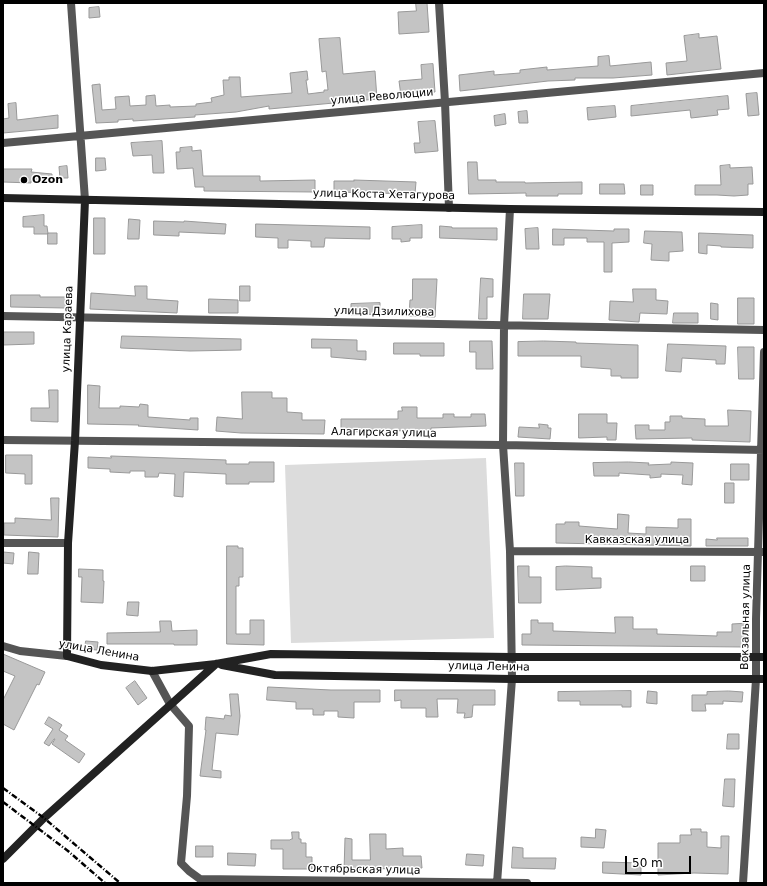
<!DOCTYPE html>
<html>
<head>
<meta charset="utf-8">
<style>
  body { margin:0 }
  #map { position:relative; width:767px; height:886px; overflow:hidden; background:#fff; font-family:"DejaVu Sans",sans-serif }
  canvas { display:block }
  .frame { position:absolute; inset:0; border:4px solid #000; pointer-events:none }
  .scale { position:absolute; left:625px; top:856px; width:66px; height:18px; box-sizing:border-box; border:2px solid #000; border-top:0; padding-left:5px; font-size:12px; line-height:14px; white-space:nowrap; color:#000; -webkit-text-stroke:3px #fff; paint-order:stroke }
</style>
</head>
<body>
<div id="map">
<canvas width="767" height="886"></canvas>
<div class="frame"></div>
<div class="scale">50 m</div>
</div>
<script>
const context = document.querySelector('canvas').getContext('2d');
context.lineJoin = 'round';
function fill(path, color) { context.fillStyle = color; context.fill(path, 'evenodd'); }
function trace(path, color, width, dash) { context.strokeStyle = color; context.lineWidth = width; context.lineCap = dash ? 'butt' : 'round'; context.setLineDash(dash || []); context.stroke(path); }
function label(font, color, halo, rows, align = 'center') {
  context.font = font + ' "DejaVu Sans",sans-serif'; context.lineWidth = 3; context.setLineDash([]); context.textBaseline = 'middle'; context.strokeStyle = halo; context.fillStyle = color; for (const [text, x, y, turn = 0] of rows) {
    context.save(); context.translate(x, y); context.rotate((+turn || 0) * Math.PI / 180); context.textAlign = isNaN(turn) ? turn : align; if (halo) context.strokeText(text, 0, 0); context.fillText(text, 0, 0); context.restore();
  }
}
const green = new Path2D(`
  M486,458L494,638L291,643L285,465Z`);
const building = new Path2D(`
  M416,3H427L429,32L399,34L398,12L416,11Z
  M99,7L100,17L89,18V8Z
  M699,34V38L717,36L721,69L667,75L666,63L687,61L684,36Z
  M340,38L343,74L375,71L377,99L269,109V106L236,112L195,115V117L133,121V119L118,120V122L96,123L92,85L100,84L102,110L116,109L115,97L129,96L130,106L146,105V96L155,95L156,106L170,105V107L196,106V104L212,102L211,98L224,95L223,80H229V77H240L241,97L292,93L290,73L307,71L308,80H306L308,94L324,92V90H328L326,71L322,72L319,39Z
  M609,56L610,66L651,62L652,75L613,78H575V80L548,81L460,91L459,75L494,71V75L520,73V70L547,67V70L598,66V57Z
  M433,64L435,92L412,93L413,95L401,96L399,81L422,79L421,65Z
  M757,93L759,115L748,116L746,94Z
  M728,96L729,109L717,110L718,115L691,118L690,110L631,116V106Z
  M16,103L17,120L58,115V128L3,133V119L9,118L8,104Z
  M615,106L616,117L588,120L587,108Z
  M527,111L528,123H519L518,112Z
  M505,114L506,124L495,126L494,116Z
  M435,121L438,151L415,153L414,143H420L418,122Z
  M162,141L164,173H153L152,155L133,156L131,143Z
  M192,147V151L201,150L203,176H260V181L315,180V192L204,191V187H195L193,168L177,169L176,152H180V148Z
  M96,158H105L106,170L96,171Z
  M468,162H477L478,180H496V182H525V183L582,182V194H558V196H526V193L469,194Z
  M730,165V168L752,167L753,184H748V195L734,196L717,195H695V185H721L720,166Z
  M67,166L68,178H60L59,167Z
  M3,169H32L31,172L52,174V182L31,181V183L3,182Z
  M354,180L416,182L415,194L334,192V181H354Z
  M600,184H624L625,194H600Z
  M641,185H653V195H641Z
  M44,215V226H47L48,234H34V227H23V217Z
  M94,218H105V254H94Z
  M129,219L140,220L139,239H128Z
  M154,221L184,222V221L226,224L225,234L179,232V236L154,235Z
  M256,224L370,227V239L325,238L324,247H311V241L288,240V248H278V238L256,237Z
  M422,225V238H410V241L401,242V239H392V227Z
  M440,226L452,227V228H497V240L440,238Z
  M538,228L539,249H526L525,229Z
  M553,229L614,231V229H629V242L612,243V272H604V242H587V238H564V245H553Z
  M645,231L682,232L683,251L669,252V261L651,260L652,244L644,243Z
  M48,233H57V244H48Z
  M699,233L753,235V248L721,247V246L707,245V254L699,253Z
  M481,278L493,279V297H487V319H479Z
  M413,279H437L435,317L409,316L410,300H412Z
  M135,286H147V299L178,301L177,313L90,309L91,293L135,296Z
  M240,286H250V301H240Z
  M633,289H656V300L668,301L667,314L640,313L639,322L609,320L610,301L633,302Z
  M524,294H550L548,319H523Z
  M11,295H40V297H66V308L11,307Z
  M738,298H754V324H738Z
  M209,299L238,300V313H209Z
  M380,303V314L351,315V304Z
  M711,303L718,304V320L711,319Z
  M674,313H698V323H673Z
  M4,332H34V344L4,345Z
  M122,336L241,339V350L190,351L121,348Z
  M312,339L357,340V351H366V360L331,357V348H312Z
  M470,341H492L493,369H476V352H470Z
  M544,341L576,342V343L638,345V378H621V376H611V369L581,367V356H518V342Z
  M394,343H444V356H420V354H394Z
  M668,344L726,346L725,364H716V360L682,358L681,372L666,371Z
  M738,347H754V379H739Z
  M88,385L100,386L99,408H120V406L139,407L140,404L148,405V417L190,420V418H198V430L138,426L139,425L88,424Z
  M49,390H58V422L31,421V408H49Z
  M242,392H272V398H287V412L302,413V420H325L324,434L241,433L216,431L217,417L242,419Z
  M402,407H417V418H443V414H454V417H471V414H485L486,426L431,428V430L341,432V419H398V411H402Z
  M728,410L751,411L750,442L692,440V438L636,439L635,425H649V430H665V422H670V416H682V418L705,419V426H728Z
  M579,414H607V423H617L616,440H607V437L579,438Z
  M539,424L548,425V428H551L550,439L518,437L519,427L539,428Z
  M6,455H32V484H25V474L6,473Z
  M111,456L226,460V464H249V462H274V482H249V484H226V474L184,472L183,497L174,496L175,474L159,473L158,477H145V471H130V473L110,472V469L88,468V457L111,458Z
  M629,462L649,463L648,465L671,464V462L693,463L692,485L682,484L683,475L661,474V477L650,478V475L619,473V476H594L593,463Z
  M515,463H524V496H516Z
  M731,464H749V480H731Z
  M725,483H734V503H725Z
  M51,498H59L58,537L4,535V523H15V518L51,520Z
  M618,514L629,515L628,533L646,534V527L678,528V519H691V546L556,543V524H565V522H579V526L617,529Z
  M717,538H748V546H706V539L717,540Z
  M227,546H238V548H243V577H239V586H236V634H250V620H264V645L227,644Z
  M3,552L14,553L13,564L3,563Z
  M29,552L39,553L38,574H28Z
  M518,566H529V577H541V603H519Z
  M566,566L592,567V578H601V588L556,590V567Z
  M691,566H705V581H691Z
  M79,569L103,570V581H104L103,603L81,602L82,577H79Z
  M128,602H139L138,616L127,615Z
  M615,617H633V629H657V634L717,636V632H732V624L748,623V634H744V647L522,645V634H531V620H538V623H553V631L615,633Z
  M160,621H171L172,631L197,630V645H174V644H107V633L160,632Z
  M86,641L98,642L97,650L85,649Z
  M3,654L45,672L39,685L37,684L14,730L3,724V700L15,676L3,671Z
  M135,681L147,698L138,705L126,688Z
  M268,687L331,690H380V702H354V718L338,717V711H324V715H313V709H296V702L267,700Z
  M395,690H495V705H473L472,717L464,718L465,713H457L458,699H437L438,717H426V708H401V700L395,701Z
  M631,691V707H622V705H580V701H558V692Z
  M648,691L657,692V704L647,703Z
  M729,691L743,692L742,702L723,701V704H705L706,711H692V695H707V692Z
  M230,694H238L240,716L238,735L216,733L212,770L221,771V778L200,776L206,730H205L206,717L224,719L225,715L231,716Z
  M49,717L62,725L59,730L68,736L65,740L85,754L79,763L52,744L55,739H54L49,746L44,743L53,729L45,724Z
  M728,734H739V749H727Z
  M725,779H735L734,807L723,806Z
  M596,829L606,830L604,848L581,847V837L595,838Z
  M691,829H701V832H707V847L721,848V836H729L728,874L694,873L658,875V843H680V835H691Z
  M292,832H299V839H301V843H306V857H312V869H283V849H271V840H290L291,839H292Z
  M370,834H386V849L403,848V856H421L422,868L368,869V872L344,871L345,838L352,839V860H370Z
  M196,846H213V857H196Z
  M513,847L523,848V858H556L555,869L512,868Z
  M228,853L256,854L255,866L228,865Z
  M467,854L484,855L483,866L466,865Z
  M603,862L641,863V875L603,873Z`);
const street = new Path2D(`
  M71,3L85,200
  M439,3L445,102L449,208
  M3,143L764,73
  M3,316L764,330
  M3,440L503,445L764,450
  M3,543H68
  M510,551L764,552
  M3,646L20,651L67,656
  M152,671L170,704L189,726L187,796L181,863L189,871L200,879L527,883
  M497,883L512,679L510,551L503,445L504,325L510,209
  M743,883L756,679V619L764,352`);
const secondary = new Path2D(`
  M3,198L510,209L764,212
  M85,200L75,441L68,543L67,656L101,665L152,671L216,664L271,654L512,657H764
  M222,665L275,675L512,679H764
  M3,859L44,818L216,664`);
const rail = new Path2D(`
  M3,788L44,818L120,883
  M3,802L68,851L105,883`);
const markers = [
  [24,180,4,"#000"]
];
const streetNames = [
  ["улица Революции",382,97,-5],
  ["улица Коста Хетагурова",384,195,1],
  ["улица Дзилихова",384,312,1],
  ["улица Караева",68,329,-88],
  ["Алагирская улица",384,433,1],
  ["Кавказская улица",637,540],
  ["Вокзальная улица",746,617,-89],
  ["улица Ленина",99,651,10],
  ["улица Ленина",489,667,1],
  ["Октябрьская улица",364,870,1]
];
const poiNames = [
  ["Ozon",32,180]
];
fill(green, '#dcdcdc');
fill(building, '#c4c4c4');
trace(building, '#999', 1);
trace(street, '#555', 8);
trace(secondary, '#222', 8);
trace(rail, '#000', 2.5, [6, 2, 1, 2]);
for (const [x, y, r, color] of markers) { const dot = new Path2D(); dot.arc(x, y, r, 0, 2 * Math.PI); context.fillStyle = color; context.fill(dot); trace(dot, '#fff', 1.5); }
label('11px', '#000', '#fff', streetNames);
label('bold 11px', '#000', '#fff', poiNames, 'left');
</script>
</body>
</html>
